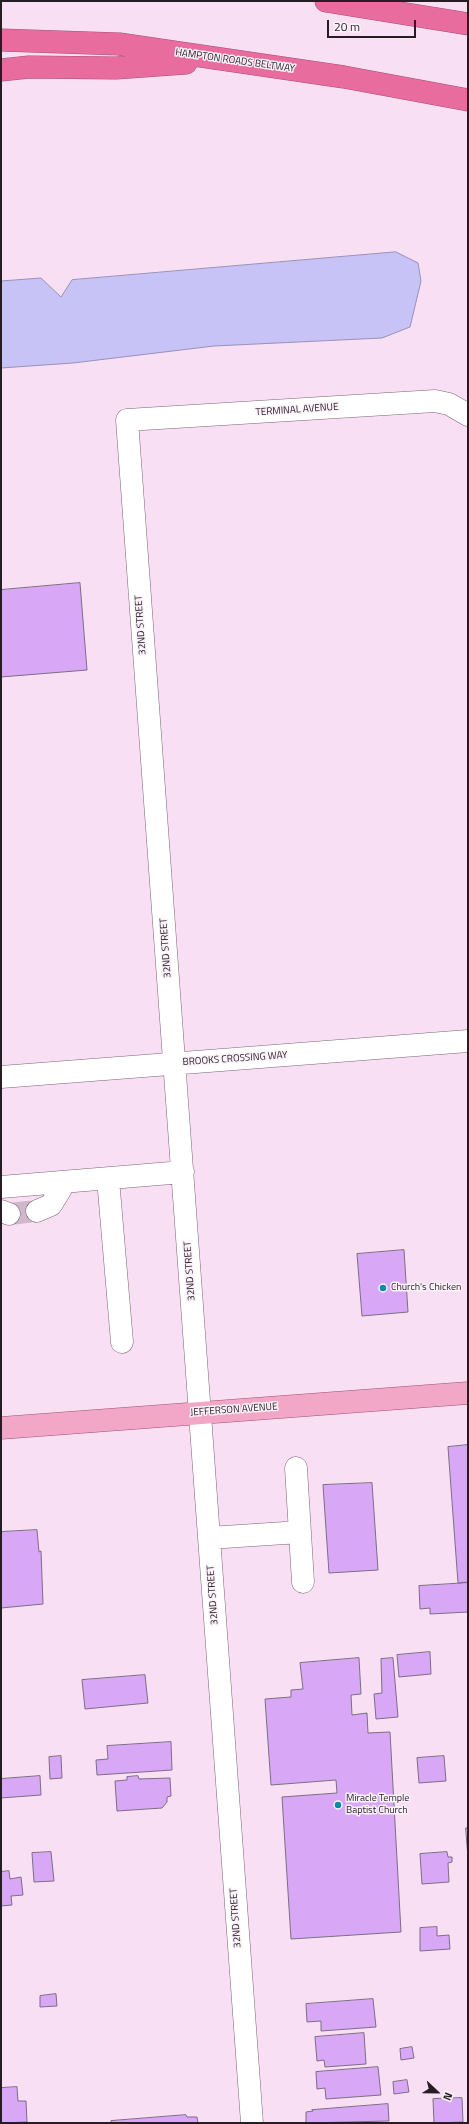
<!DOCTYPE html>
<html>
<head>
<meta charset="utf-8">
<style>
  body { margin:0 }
  #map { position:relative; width:469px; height:2124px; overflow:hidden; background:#f9dff3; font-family:"Titillium Web",sans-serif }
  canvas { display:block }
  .frame { position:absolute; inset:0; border:2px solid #261d24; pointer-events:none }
  .north { position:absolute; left:417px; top:2072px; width:40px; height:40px; -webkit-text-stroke:3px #fcf2fa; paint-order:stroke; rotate:112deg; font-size:11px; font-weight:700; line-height:16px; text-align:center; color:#261d24 }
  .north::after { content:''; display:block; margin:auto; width:14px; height:18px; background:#261d24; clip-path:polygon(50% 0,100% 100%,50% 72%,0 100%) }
  .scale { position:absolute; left:327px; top:20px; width:89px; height:18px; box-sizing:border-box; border:2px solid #261d24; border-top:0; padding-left:5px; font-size:12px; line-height:14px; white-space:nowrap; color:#261d24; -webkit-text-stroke:3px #fcf2fa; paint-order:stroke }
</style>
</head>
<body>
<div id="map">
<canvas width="469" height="2124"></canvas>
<div class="frame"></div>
<div class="north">N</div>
<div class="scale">20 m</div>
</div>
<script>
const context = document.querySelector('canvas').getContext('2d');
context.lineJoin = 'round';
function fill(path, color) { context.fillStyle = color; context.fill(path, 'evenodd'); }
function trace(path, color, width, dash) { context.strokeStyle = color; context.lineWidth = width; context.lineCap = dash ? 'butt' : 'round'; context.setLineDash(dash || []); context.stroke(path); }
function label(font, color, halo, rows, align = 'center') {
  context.font = font + ' "Titillium Web",sans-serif'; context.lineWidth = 3; context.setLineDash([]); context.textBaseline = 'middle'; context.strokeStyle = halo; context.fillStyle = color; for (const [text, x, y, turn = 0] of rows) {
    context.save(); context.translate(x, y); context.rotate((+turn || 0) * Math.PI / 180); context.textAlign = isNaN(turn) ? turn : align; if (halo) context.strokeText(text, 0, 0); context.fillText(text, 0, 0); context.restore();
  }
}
const water = new Path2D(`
  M396,252L418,263L421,281L410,327L382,338L214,346L73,363L1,368V281L41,278L61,297L72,280Z`);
const building = new Path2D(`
  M80,583L87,670L1,677V590Z
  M404,1250L408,1312L362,1316L357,1254Z
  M468,1445V1582L458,1583L448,1447Z
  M372,1483L378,1570L329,1573L323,1485Z
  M37,1530L39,1552L41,1551L43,1604L1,1608V1532Z
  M468,1583V1612L430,1614V1608L420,1609L419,1586Z
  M430,1652L431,1674L399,1677L397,1655Z
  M359,1658L361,1694L351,1695L352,1715L367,1713L368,1733L390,1732L401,1932L291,1939L282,1797L337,1793L336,1780L271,1785L265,1699L291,1697V1690L303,1689L300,1663Z
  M393,1658L398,1717L376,1719L374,1694L382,1693L381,1659Z
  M145,1675L148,1703L85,1709L82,1680Z
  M171,1742L172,1770L97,1775L96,1760L108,1759L107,1746Z
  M61,1756L62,1778L50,1779L49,1757Z
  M444,1756L446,1781L419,1783L417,1758Z
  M40,1776L41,1795L1,1798V1779Z
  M138,1776L139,1779L170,1778L171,1796L167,1797V1802L162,1808L117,1811L115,1781L127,1780V1777Z
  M466,1828H468V1857Z
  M51,1852L54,1881L34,1882L32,1853Z
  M447,1852L448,1857H452V1862L448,1863L449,1882L422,1884L420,1854Z
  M9,1871L10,1879L21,1877L23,1895L11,1896L12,1905L1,1906V1872Z
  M437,1927V1936L449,1935L450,1949L420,1951V1928Z
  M56,1994L57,2006L40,2007V1996Z
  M373,1999L376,2027L321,2031V2021L307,2022L306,2004Z
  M364,2033L366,2064L325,2067L324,2060L317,2061L315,2037Z
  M412,2047L414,2058L401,2060L400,2049Z
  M378,2067L381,2095L326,2099L325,2088L317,2089L316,2072Z
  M407,2080L409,2092L394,2094L393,2082Z
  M17,2087L18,2101H26L27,2122L1,2123V2088Z
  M462,2098L463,2122L434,2123L433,2099Z
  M388,2104L389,2121L306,2123V2112L313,2111L312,2110Z
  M186,2115L187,2117H197L198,2123H111V2121Z`);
const minorTunnel = new Path2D(`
  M9,1214L37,1211`);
const minor = new Path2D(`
  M1,1077L468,1041
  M108,1179L122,1342
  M1,1187L183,1172
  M1,1211L9,1214
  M37,1211L51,1205L65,1182
  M296,1468L303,1582
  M209,1538L300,1532
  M252,2123L127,420L435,401L449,404L468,415`);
const major = new Path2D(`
  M1,1428L468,1393`);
const highway = new Path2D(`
  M326,1L468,24
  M1,40L119,44L344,77L468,100
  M1,70L29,67L116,68L186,63`);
const markers = [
  [383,1288,4,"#038cab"],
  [338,1805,4,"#038cab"]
];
const streetNames = [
  ["HAMPTON ROADS BELTWAY",235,61,8],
  ["TERMINAL AVENUE",297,410,-4],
  ["32ND STREET",141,625,-94],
  ["32ND STREET",166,948,-94],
  ["BROOKS CROSSING WAY",235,1059,-4],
  ["32ND STREET",190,1271,-94],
  ["JEFFERSON AVENUE",234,1410,-4],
  ["32ND STREET",213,1595,-94],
  ["32ND STREET",236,1918,-94]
];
const poiNames = [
  ["Church's Chicken",391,1288],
  ["Miracle Temple",346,1799],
  ["Baptist Church",346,1811]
];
fill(water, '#c8c3f7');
trace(water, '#9791b8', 1);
fill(building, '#d8a8f7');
trace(building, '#7b6d84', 1);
trace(minorTunnel, '#cfb8ca', 22, [22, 11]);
trace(minor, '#7a6475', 23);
trace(major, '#a45073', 23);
trace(highway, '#a45073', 23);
trace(minor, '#fff', 22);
trace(major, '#f1a7c5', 22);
trace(highway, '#e86c9e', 22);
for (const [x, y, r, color] of markers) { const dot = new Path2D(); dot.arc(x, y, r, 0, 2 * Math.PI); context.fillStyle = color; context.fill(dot); trace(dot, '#fcf2fa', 1.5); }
label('10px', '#261d24', '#fcf2fa', streetNames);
label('10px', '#261d24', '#fcf2fa', poiNames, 'left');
</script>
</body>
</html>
